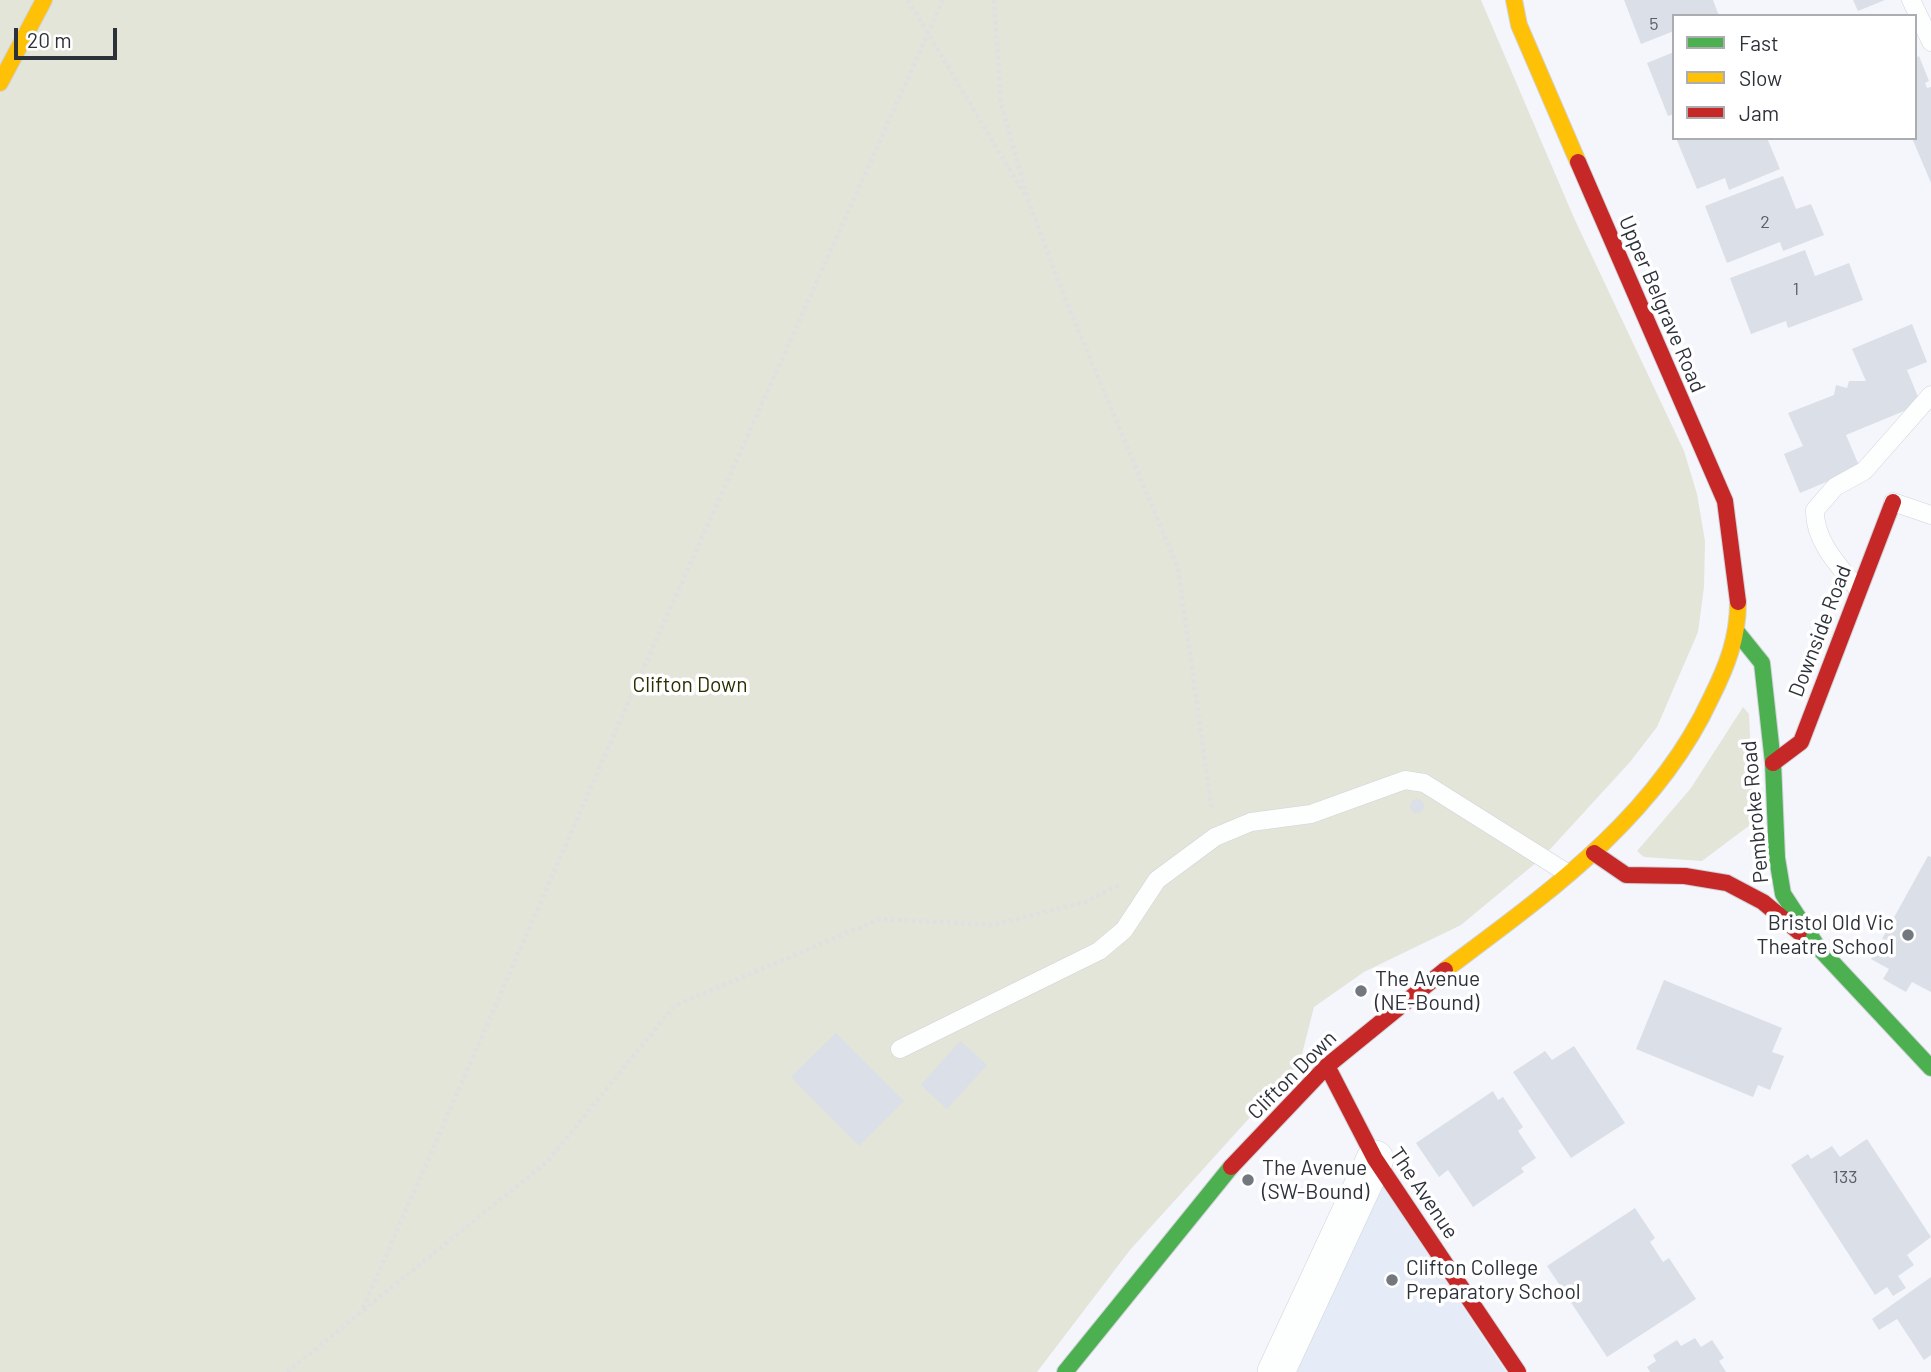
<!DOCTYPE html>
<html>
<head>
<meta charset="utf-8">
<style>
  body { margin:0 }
  #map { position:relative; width:1931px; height:1372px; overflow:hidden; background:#f4f6fb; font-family:Barlow,sans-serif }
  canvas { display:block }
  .legend { position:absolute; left:1672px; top:14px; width:245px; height:126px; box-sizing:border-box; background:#fff; border:2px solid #abadb0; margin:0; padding:9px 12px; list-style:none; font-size:21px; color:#2d323a }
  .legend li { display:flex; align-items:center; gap:14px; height:35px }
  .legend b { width:35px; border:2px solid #abadb0 }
  .scale { position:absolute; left:14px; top:28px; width:103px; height:32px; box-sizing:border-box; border:4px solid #2d323a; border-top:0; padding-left:9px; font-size:21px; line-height:24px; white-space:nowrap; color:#2d323a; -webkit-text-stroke:5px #fff; paint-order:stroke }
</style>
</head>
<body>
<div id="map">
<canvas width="1931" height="1372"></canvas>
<ul class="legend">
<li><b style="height:9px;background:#4caf50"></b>Fast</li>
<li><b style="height:9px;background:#ffc107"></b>Slow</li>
<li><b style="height:9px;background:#c62828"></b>Jam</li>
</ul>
<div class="scale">20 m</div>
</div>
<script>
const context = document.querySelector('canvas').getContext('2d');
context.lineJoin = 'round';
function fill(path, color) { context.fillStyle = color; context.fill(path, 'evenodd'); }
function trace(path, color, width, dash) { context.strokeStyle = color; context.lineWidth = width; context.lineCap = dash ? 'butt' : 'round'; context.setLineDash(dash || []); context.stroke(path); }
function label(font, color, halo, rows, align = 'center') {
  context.font = font + ' Barlow,sans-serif'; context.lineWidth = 7; context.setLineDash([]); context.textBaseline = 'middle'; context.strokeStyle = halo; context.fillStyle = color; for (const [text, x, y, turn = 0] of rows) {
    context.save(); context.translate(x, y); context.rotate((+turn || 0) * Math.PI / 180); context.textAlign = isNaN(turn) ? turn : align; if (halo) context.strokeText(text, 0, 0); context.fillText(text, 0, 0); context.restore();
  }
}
const built = new Path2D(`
  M1383,1187L1506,1372H1294Z`);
const green = new Path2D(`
  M0,0H1481L1574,218L1684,451L1697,494L1705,541L1704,587L1698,632L1657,727L1630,762L1543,857L1461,925L1364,972L1314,1007L1300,1062L1130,1250L1037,1372H0Z
  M1743,707L1749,714L1754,822L1702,861L1644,857L1637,851L1691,788Z`);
const building = new Path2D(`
  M1624,0H1713L1719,16H1674V31L1641,44Z
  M1853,0H1885L1858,11Z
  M1674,52V114L1668,116L1647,63Z
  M1919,56L1929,81L1925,83L1927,88L1931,87V183L1912,138H1915V58Z
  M1676,138H1767L1780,169L1729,190L1725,178L1697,189Z
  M1783,176L1796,209L1811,204L1824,235L1783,251L1780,242L1727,263L1705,206Z
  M1805,250L1815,276L1849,263L1863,300L1788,328L1786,321L1751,334L1730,278Z
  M1912,324L1927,362L1907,370L1921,404L1846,435L1860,468L1800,493L1784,454L1803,446L1788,413L1834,395L1836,385L1847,388L1849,381H1866L1852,349Z
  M1410 806a7 7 0 1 1 14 0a7 7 0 1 1-14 0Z
  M1928,856L1931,857V992L1912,982L1906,992L1883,979L1889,969L1871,959Z
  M1664,980L1782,1028L1772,1052L1784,1056L1770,1090L1758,1085L1753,1097L1636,1049Z
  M836,1033L904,1101L859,1146L791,1077Z
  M960,1041L987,1065L947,1109L921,1085Z
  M1574,1046L1625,1123L1571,1158L1513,1072L1545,1051L1552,1060Z
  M1493,1091L1498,1100L1503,1097L1523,1127L1518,1131L1536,1158L1521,1168L1524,1172L1473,1207L1448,1170L1439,1177L1416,1143Z
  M1867,1139L1931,1237L1907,1255L1914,1265L1898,1276L1906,1288L1893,1296L1887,1287L1875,1295L1791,1165L1808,1154L1811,1159L1832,1146L1840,1157Z
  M1635,1208L1655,1238L1650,1242L1663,1262L1669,1258L1696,1299L1607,1357L1547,1266Z
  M1931,1277V1355L1924,1360L1897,1319L1879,1330L1872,1319Z
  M1695,1338L1701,1347L1712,1340L1724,1358L1719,1361L1726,1372H1650L1647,1367L1656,1361L1653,1355L1677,1340L1681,1346Z`);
const path = new Path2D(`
  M908,0L1025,195
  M994,0L1001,103L1028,200L1064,296L1178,568L1212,811
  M363,1308L631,696L943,0
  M287,1372L548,1161L674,1006L880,919L993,925L1085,902L1121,884`);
const lane = new Path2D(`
  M1911,0L1931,42
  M1893,502L1931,515
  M1858,589C1839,566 1814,541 1815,510L1835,487L1864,471L1931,395
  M900,1049L1099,951L1124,930L1157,880L1215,837L1251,822L1311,814L1405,780L1424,783L1567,873`);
const street = new Path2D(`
  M1276,1372L1375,1159`);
const fast = new Path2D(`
  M1737,632L1762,663L1773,763L1777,858L1783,894L1817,946L1931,1068
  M1065,1372L1231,1167`);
const slow = new Path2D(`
  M1514,0L1519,25L1578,162
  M0,83L44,0
  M1445,970C1548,893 1656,817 1711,698C1727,666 1738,638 1738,602`);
const jam = new Path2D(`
  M1578,162L1725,501L1738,602
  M1773,763L1801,742L1893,502
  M1594,853L1626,875L1685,876L1727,883L1763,902L1799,932
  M1327,1066L1375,1159L1518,1372
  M1231,1167L1327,1066L1445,970`);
const markers = [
  [1908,935,7,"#73777e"],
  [1361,991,7,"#73777e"],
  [1248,1180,7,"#73777e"],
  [1392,1280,7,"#73777e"]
];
const numberNames = [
  ["5",1654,24],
  ["2",1765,222],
  ["1",1796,289],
  ["133",1845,1177]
];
const streetNames = [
  ["Upper Belgrave Road",1662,304,67],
  ["Downside Road",1820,631,-69],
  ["Pembroke Road",1755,812,-95],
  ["Clifton Down",1292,1075,-45],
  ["The Avenue",1424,1193,56]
];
const parkNames = [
  ["Clifton Down",690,685]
];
const poiNames = [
  ["Bristol Old Vic",1894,923,"right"],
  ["Theatre School",1894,947,"right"],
  ["The Avenue",1375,979],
  ["(NE-Bound)",1375,1003],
  ["The Avenue",1262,1168],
  ["(SW-Bound)",1262,1192],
  ["Clifton College",1406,1268],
  ["Preparatory School",1406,1292]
];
fill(built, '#e5ebf7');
fill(green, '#e3e5d9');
fill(building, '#dbdfe7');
trace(lane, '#d0d3d9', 19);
trace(street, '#d0d3d9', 38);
trace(fast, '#d0d3d9', 18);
trace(slow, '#d0d3d9', 18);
trace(jam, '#d0d3d9', 18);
trace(path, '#e0e0e2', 4.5, [3.5, 3.5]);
trace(lane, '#fdfefe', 18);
trace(street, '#fdfefe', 37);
trace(fast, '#4caf50', 16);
trace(slow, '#ffc107', 16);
trace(jam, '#c62828', 16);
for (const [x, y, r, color] of markers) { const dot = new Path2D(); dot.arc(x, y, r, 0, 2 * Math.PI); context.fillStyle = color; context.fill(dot); trace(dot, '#fff', 2.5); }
label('18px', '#5b6068', null, numberNames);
label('21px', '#2d323a', '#fff', streetNames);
label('21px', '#2d2e00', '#fff', parkNames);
label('21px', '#2d323a', '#fff', poiNames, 'left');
</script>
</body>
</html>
